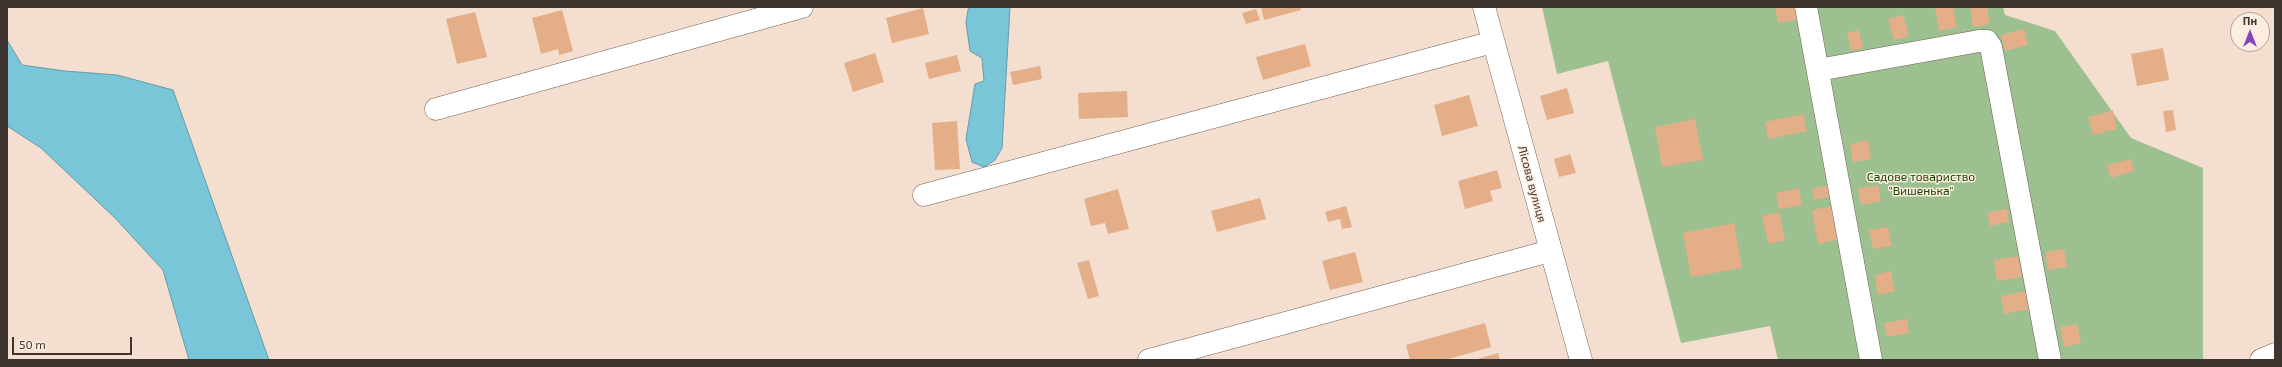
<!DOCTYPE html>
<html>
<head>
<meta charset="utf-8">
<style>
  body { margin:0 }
  #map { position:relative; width:2282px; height:367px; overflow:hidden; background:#f3decf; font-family:"Exo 2",sans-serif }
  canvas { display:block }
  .frame { position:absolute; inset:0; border:8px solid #3e3530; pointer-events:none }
  .north { position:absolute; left:2230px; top:12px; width:40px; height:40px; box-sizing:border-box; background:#fdece0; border:1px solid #b1a39a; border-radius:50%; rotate:0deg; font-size:11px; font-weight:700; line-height:16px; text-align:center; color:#3e3530 }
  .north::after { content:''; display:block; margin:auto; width:14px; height:18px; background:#8446bc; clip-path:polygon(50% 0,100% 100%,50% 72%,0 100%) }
  .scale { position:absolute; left:12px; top:337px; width:120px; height:18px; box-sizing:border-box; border:2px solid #3e3530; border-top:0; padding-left:5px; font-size:12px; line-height:14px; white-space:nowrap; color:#3e3530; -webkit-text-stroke:3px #fdece0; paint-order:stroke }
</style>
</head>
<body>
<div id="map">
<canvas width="2282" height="367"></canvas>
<div class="frame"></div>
<div class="north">Пн</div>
<div class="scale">50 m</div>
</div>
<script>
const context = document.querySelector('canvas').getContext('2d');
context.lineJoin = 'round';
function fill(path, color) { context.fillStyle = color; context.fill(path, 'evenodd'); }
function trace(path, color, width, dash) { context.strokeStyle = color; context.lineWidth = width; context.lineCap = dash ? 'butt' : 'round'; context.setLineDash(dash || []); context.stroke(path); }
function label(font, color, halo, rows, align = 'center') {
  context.font = font + ' "Exo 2",sans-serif'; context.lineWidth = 3; context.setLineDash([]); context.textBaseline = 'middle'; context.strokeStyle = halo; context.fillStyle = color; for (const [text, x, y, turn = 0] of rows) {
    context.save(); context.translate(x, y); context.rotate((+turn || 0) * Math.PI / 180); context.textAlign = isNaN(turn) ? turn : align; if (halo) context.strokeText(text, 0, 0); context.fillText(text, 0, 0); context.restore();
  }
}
const green = new Path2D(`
  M1542,7H2003L2005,15L2055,31L2131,138L2203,168V360H1778L1770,326L1681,343L1608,61L1557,74Z`);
const water = new Path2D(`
  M969,7H1010L1002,148L995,160L984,167L972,162L966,139L975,84L984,81L982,58L970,51L966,22Z
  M7,40L22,65L65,71L117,75L173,90L269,360H189L163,270L115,218L41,148L7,126Z`);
const building = new Path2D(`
  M1261,7H1300L1301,10L1264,20Z
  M1775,7H1797L1800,19L1778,23Z
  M1953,7L1957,27L1939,31L1935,8Z
  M1970,7H1987L1990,24L1973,27Z
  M923,8L929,34L892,43L886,18Z
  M1256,9L1260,20L1246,24L1242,13Z
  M562,10L573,51L559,55L558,49L541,54L532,18Z
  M475,12L487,57L457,64L446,19Z
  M1903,15L1909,36L1894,40L1888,19Z
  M2024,29L2028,45L2005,51L2001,35Z
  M1859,30L1863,48L1851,51L1847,33Z
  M1305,44L1311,66L1263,80L1256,57Z
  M2163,48L2169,80L2137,86L2131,54Z
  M875,53L884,82L853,92L844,63Z
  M957,55L961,71L929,79L925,63Z
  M1040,66L1042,79L1013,85L1010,72Z
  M1567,88L1574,113L1547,120L1540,96Z
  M1127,91L1128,117L1079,119L1078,93Z
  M1469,95L1478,126L1442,136L1434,105Z
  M2113,110L2117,129L2093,135L2088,117Z
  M2173,110L2176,130L2166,132L2163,111Z
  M1803,114L1807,131L1768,139L1765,122Z
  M1695,119L1703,160L1662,167L1655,127Z
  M957,121L960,169L935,170L932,123Z
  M1868,140L1871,159L1853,162L1850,144Z
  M1570,154L1576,173L1559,177L1554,159Z
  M2131,159L2134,171L2111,178L2107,165Z
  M1497,170L1502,188L1490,191L1493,201L1465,209L1458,181Z
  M1830,185L1832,196L1814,200L1812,189Z
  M1878,185L1881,201L1861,205L1858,189Z
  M1799,188L1802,205L1779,209L1776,193Z
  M1118,189L1129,229L1108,234L1105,223L1091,226L1084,199Z
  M1260,198L1266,219L1217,232L1211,211Z
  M1346,206L1352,227L1342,229L1340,219L1328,222L1325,212Z
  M1834,206L1840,239L1818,244L1812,210Z
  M2007,209L2009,222L1990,226L1987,213Z
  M1779,212L1785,240L1768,244L1762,216Z
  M1734,223L1742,268L1691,277L1683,233Z
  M1888,227L1892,246L1873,249L1869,230Z
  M2064,249L2067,267L2048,270L2045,252Z
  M1355,252L1363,282L1330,290L1322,261Z
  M2018,256L2022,277L1997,281L1994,260Z
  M1089,260L1099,296L1088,299L1077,263Z
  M1891,271L1895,291L1878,295L1875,275Z
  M2027,291L2030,309L2004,314L2001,296Z
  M1907,319L1909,333L1887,337L1884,323Z
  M1485,323L1491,347L1445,360H1410L1406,345Z
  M2077,324L2081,343L2064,347L2060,327Z
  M1498,353L1500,360H1474Z`);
const minor = new Path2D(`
  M1484,7L1581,360
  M1806,7L1871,360
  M1818,70L1979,41H1987L1991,47L2050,360
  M436,109L802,7
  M924,195L1493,42
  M1149,360L1550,251
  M2261,360L2275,354`);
const parkNames = [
  ["Садове товариство",1921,177],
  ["\"Вишенька\"",1921,191]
];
const streetNames = [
  ["Лісова вулиця",1532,184,75]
];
fill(green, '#9cc08f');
fill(water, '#78c6d8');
trace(water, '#679aa6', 1);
fill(building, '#e4af88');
trace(minor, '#746154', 23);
trace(minor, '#fff', 22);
label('12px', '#174600', '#fdece0', parkNames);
label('12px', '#3e3530', '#fdece0', streetNames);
</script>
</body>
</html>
